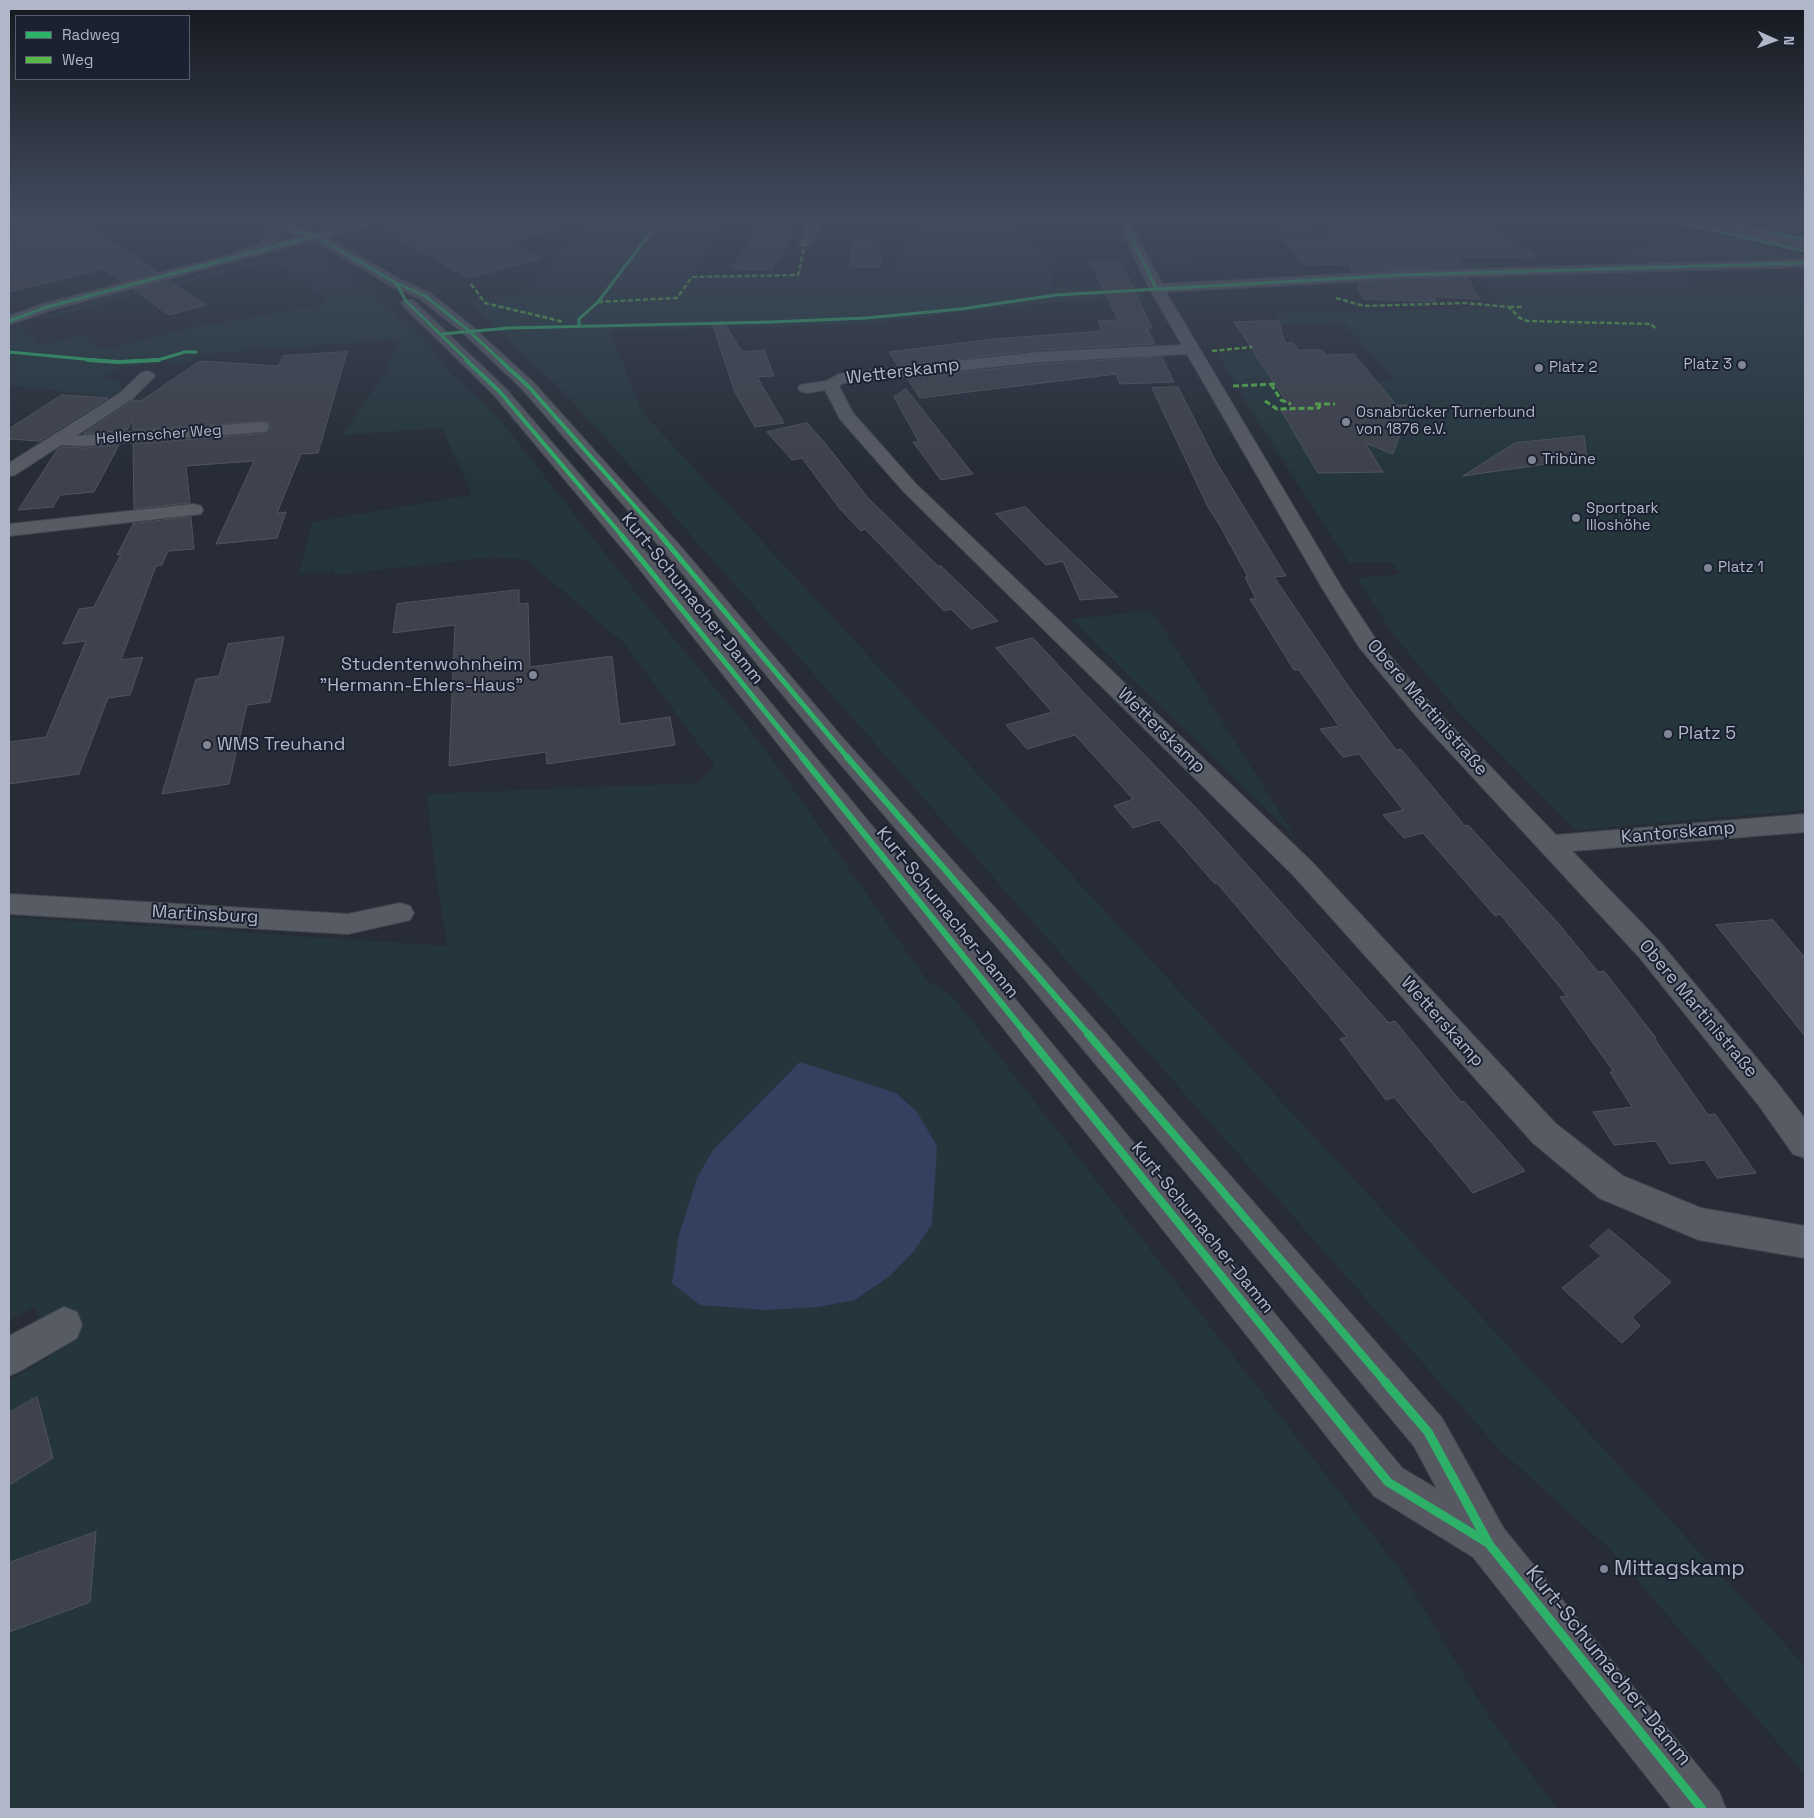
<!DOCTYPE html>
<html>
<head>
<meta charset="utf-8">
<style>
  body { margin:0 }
  #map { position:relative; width:1814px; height:1818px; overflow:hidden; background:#272c36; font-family:"Space Grotesk",sans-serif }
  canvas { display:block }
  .frame { position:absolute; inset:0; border:10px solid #b0b7c8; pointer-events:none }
  .legend { position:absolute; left:15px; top:15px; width:175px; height:65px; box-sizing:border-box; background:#1b2130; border:1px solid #575d6d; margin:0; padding:6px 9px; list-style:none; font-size:15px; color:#b0b7c8 }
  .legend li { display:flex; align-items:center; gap:10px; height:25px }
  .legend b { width:25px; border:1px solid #575d6d }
  .north { position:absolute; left:1749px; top:15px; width:50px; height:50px; -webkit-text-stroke:4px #1b2130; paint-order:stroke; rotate:92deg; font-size:14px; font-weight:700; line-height:20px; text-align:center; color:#b0b7c8 }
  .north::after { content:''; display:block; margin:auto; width:18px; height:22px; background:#b0b7c8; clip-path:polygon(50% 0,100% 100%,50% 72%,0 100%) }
</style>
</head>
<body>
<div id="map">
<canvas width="1814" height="1818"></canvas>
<div class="frame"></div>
<ul class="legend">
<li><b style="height:6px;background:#2db169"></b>Radweg</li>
<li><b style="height:6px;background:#58b947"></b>Weg</li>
</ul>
<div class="north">N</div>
</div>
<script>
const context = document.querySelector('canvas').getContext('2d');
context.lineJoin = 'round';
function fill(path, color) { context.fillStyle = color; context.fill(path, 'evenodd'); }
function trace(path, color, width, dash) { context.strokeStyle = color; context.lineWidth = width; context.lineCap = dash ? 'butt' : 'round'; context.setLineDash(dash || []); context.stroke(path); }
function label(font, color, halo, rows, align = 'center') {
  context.font = font + ' "Space Grotesk",sans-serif'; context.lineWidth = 4; context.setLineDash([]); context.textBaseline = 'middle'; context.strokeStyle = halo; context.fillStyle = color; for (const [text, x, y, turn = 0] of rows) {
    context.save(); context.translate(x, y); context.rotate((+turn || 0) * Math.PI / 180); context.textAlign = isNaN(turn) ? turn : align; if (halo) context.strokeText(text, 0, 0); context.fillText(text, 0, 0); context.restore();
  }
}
const green = new Path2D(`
  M579,220H731L689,276L888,271L923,220H1010L1054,264L1051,288L1139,282L1146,298L1055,302L858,324L610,331L642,412L1805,1666V1777L1793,1760L1611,1550L1498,1448L567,395L467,300L522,295L584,223Z
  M1229,220H1279L1487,266V269L1457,270L1438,266Z
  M1726,220H1779L1797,223L1798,220H1805V238Z
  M1700,231L1805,255V261L1634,265L1606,254Z
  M1161,251H1181L1190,266H1169Z
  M298,255L319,258L367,290L424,339L444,366L501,421L636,593L751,731L787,780L927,981L953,997L1400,1570L1488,1716L1557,1809H9V1381L50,1356L35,1306L9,1321V917L448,946L436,876L427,794L699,783L715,766L624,643L527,560L492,557L335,575L334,570L299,574L312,522L472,495L442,428L342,435L387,370L396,340L201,354L184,364L147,361L136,367L122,366L103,378L118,380L123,390L113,397L9,385V330L19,326L41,345L83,335L100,350L187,329L322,305L328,299L274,262L141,293L50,318L46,316C92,301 139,289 186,278C223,268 260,257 298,255Z
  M1673,269L1699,291H1805V810L1576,830L1458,711L1395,637L1357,578L1401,574L1391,562L1349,563L1256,419L1217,353L1322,350L1327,355L1354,354L1376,381H1394L1343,322L1280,324L1276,314L1502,308L1475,275Z
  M1152,611L1296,838L1071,619Z`);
const water = new Path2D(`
  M800,1062L896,1093L917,1112L937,1146L932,1224L914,1251L890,1276L855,1300L817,1307L766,1310L700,1305L672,1283L679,1235L697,1178L713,1150Z`);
const building = new Path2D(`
  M9,220H82L157,272L122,281L104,269L9,292Z
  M422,220H559L560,229L510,242L541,259L468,278L382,229Z
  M762,220H799L772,270L732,269Z
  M1326,220H1487L1535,256L1456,258L1461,267L1352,272L1349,264L1304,265L1284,240H1328Z
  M854,239H878L881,267L849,268Z
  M1091,262H1121L1152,328H1147L1155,344L1039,350L898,366L889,352L994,339L1102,331L1098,321L1118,320Z
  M1468,279L1480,299L1434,297L1436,302L1363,299L1357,283Z
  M170,281L206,305L169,315L134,290Z
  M723,321L742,352L764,350L774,376L757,377L784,423L755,427L735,392L713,326Z
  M1279,321L1285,343H1293L1299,350H1322L1326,355L1354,354L1396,405H1410L1393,454L1365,443L1383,472L1318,473L1281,410H1292L1234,322Z
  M347,352L318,453L301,454L277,513L286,512L277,538L216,544L254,461L186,466L190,503L134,509L133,444L267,433L271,428L267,421L133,430V420L127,430L83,434L133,400L141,401L200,361L278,366L283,356Z
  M1162,357L1174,382L1120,384L1116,374L920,398L907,378L1039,364Z
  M1178,387L1215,460L1286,576L1274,577L1348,686L1396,750L1401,749L1465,826L1468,825L1558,923L1598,972L1604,971L1656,1038H1654L1708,1115L1715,1114L1756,1173L1717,1178L1705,1160L1670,1164L1656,1141L1614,1145L1593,1112L1632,1107L1610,1072H1614L1560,997L1567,996L1500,914L1495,916L1423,833L1404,838L1383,815L1403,810L1359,754L1343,757L1320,729L1339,726L1299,670H1294L1250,599H1256L1245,577H1248L1219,524L1208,507L1152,388Z
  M906,389L973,474L941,480L913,442H919L894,397Z
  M62,395L108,398L40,441L9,439V429Z
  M807,423L825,443L868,498L938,566H941L998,621L971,629L951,609L944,611L865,529L861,531L840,509L802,458L792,460L767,432Z
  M1584,436L1587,458L1463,476L1515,443Z
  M119,445L94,492L60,495L53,507L18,510L57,450L62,447L86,448Z
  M1026,507L1042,524L1118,597L1080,600L1063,561L1046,565L996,514Z
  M191,517L194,549L168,551L162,565L156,566L121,660L143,657L130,695L108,698L79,774L9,784V742L46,737L86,641L63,644L79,609L94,607L121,554L117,555L133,524Z
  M519,590V604L528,603L530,667L612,656L620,724L670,717L675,745L547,764L546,752L449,766L455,625L393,633L397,604Z
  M284,637L270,702L247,705L229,784L162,794L196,679L219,676L228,644Z
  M1033,638L1085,694L1197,809L1389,1023L1395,1021L1461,1102L1464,1101L1525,1171L1473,1193L1394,1097L1386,1100L1340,1039L1347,1037L1217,883L1215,884L1159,820L1133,828L1114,806L1133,799L1075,735L1027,749L1006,725L1052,712L996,648Z
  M1773,920L1805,958V1036L1716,925Z
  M1609,1229L1671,1282L1632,1317L1640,1326L1622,1343L1562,1288L1601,1256L1590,1246Z
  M37,1397L53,1458L9,1485V1413Z
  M96,1532L90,1602L9,1632V1563Z`);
const street = new Path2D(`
  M361,220H381L379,223L52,310L9,325V316L42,304Z
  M810,220H822L810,246H800L799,243Z
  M1117,220H1129L1162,284L1400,271L1805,259V267L1400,279L1166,292L1342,588L1375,638L1434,708L1556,835L1805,814V832L1572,851L1659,941L1779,1085L1805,1119V1158L1793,1154L1757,1103L1639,957L1418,718L1359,647L1322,588L1187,354L1039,362L843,383L839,386L853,413L916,484L1311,861L1555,1123L1623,1176L1701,1208L1805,1226V1258L1699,1240L1687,1235L1599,1198L1533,1143L1293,875L904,492L840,419L825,390L806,393L800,391L798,388L800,385L826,381L839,374L1039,352L1182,345L1149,288Z
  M147,371L153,373L155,376L132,399L76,436L261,422L267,423L269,427L267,431L261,432L86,446L61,445L15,475L9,476V463L120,393L141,373Z
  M194,504L201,506L203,510L201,514L9,536V524Z
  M9,894L348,914L400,903L410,906L414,913L410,920L348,934L9,914Z
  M64,1307L77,1312L82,1325L77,1338L22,1370L9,1376V1336Z`);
const secondary = new Path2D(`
  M265,220H283L301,229L320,233L401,280L430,293L472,326L534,383L682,548L841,736L1047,966L1442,1418L1504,1529L1719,1792L1726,1809H1672L1473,1557L1374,1496L633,561L494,395L403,306L401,303L403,300H413L506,389L647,553L1402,1468L1437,1489L1414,1446L1027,982L825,746L668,556L522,389L462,332L420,299L391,286L312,239L293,235L280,228C283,246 252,262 236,258L234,255L236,252C255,246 272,244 265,220Z
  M1686,220H1708L1805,242V250L1688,223Z`);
const quietFar1 = new Path2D(`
  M471,284L485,303L564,322
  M1336,298L1364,306L1465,303L1509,307L1520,318L1527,321L1651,324L1656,329
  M598,302L677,298L692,277L798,275L805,243
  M1509,307H1523
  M1212,351L1252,347`);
const quiet = new Path2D(`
  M1271,384L1281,400L1291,404
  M1233,386L1275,384
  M1265,401L1277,409L1319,408L1320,404
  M1315,404H1335`);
const cyclewayFar5 = new Path2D(`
  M274,220L297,232L316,236L396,283L425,296L467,329L501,361
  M1123,220L1156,288
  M1666,220L1805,251
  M1716,220L1805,240
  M396,283L406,301L468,361
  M9,321L47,307L311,237
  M579,325V319L598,302L660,220
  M441,334L509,328L771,322L866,318L961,309L1056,295L1400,275L1805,263
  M9,352L105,361
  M137,361L158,360L185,352H196`);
const cyclewayFar4 = new Path2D(`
  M88,360L118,362L159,360
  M466,360L500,392L623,537
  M500,360L528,386L662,537`);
const cyclewayFar3 = new Path2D(`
  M622,536L803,758
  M661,536L848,758`);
const cyclewayFar2 = new Path2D(`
  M802,757L1027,1035
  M847,757L1089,1035`);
const cyclewayFar1 = new Path2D(`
  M1026,1034L1308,1383
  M1088,1034L1386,1383`);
const cycleway = new Path2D(`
  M1307,1382L1388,1482L1488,1543
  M1385,1382L1428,1432L1489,1544L1702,1809`);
const markers = [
  [1742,365,5,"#808695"],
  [1539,368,5,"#808695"],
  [1346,422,5,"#808695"],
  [1532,460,5,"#808695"],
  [1576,518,5,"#808695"],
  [1708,568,5,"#808695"],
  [533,675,5,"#808695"],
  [1668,734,5,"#808695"],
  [207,745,5,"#808695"],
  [1604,1569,5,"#808695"]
];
const farPoinames = [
  ["Platz 3",1732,365,"right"],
  ["Platz 2",1549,368],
  ["Osnabrücker Turnerbund",1356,413],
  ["von 1876 e.V.",1356,430],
  ["Tribüne",1542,460],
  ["Sportpark",1586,509],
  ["Illoshöhe",1586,526],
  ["Platz 1",1718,568]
];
const farStreetnames = [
  ["Hellernscher Weg",159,435,-4]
];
const streetNames = [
  ["Wetterskamp",903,372,-7],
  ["Kurt-Schumacher-Damm",692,599,51],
  ["Obere Martinistraße",1427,708,49],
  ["Wetterskamp",1161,731,44],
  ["Kantorskamp",1678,833,-5],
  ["Kurt-Schumacher-Damm",947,913,51],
  ["Martinsburg",205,915,3],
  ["Obere Martinistraße",1698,1009,50],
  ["Wetterskamp",1442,1022,48],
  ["Kurt-Schumacher-Damm",1202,1228,51]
];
const poiNames = [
  ["Studentenwohnheim",523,665,"right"],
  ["\"Hermann-Ehlers-Haus\"",523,686,"right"],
  ["Platz 5",1678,734],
  ["WMS Treuhand",217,745]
];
const nearPoinames = [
  ["Mittagskamp",1614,1569]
];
const nearStreetnames = [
  ["Kurt-Schumacher-Damm",1608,1666,51]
];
fill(green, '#24363c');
fill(water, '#34405f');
fill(building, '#3f424c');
trace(building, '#4f545e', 1);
trace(street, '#43474f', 2);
trace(secondary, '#43474f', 2);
fill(street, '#575b64');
fill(secondary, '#565962');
trace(quietFar1, '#58b947', 2.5, [5, 2.5]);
trace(quiet, '#58b947', 3, [6, 3]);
trace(cyclewayFar5, '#2db169', 3);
trace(cyclewayFar4, '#2db169', 4);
trace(cyclewayFar3, '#2db169', 5);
trace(cyclewayFar2, '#2db169', 6);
trace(cyclewayFar1, '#2db169', 8);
trace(cycleway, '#2db169', 9);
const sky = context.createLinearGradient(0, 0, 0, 474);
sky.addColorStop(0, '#15181e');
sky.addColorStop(0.46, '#414b5d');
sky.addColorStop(1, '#414b5d00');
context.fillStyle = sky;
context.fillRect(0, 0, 1814, 474);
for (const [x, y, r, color] of markers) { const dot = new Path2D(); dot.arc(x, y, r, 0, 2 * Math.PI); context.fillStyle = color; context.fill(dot); trace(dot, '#1b2130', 2); }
label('15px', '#b0b7c8', '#1b2130', farPoinames, 'left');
label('15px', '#b0b7c8', '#1b2130', farStreetnames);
label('18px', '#b0b7c8', '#1b2130', streetNames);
label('18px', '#b0b7c8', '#1b2130', poiNames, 'left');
label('21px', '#b0b7c8', '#1b2130', nearPoinames, 'left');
label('21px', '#b0b7c8', '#1b2130', nearStreetnames);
</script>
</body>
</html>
